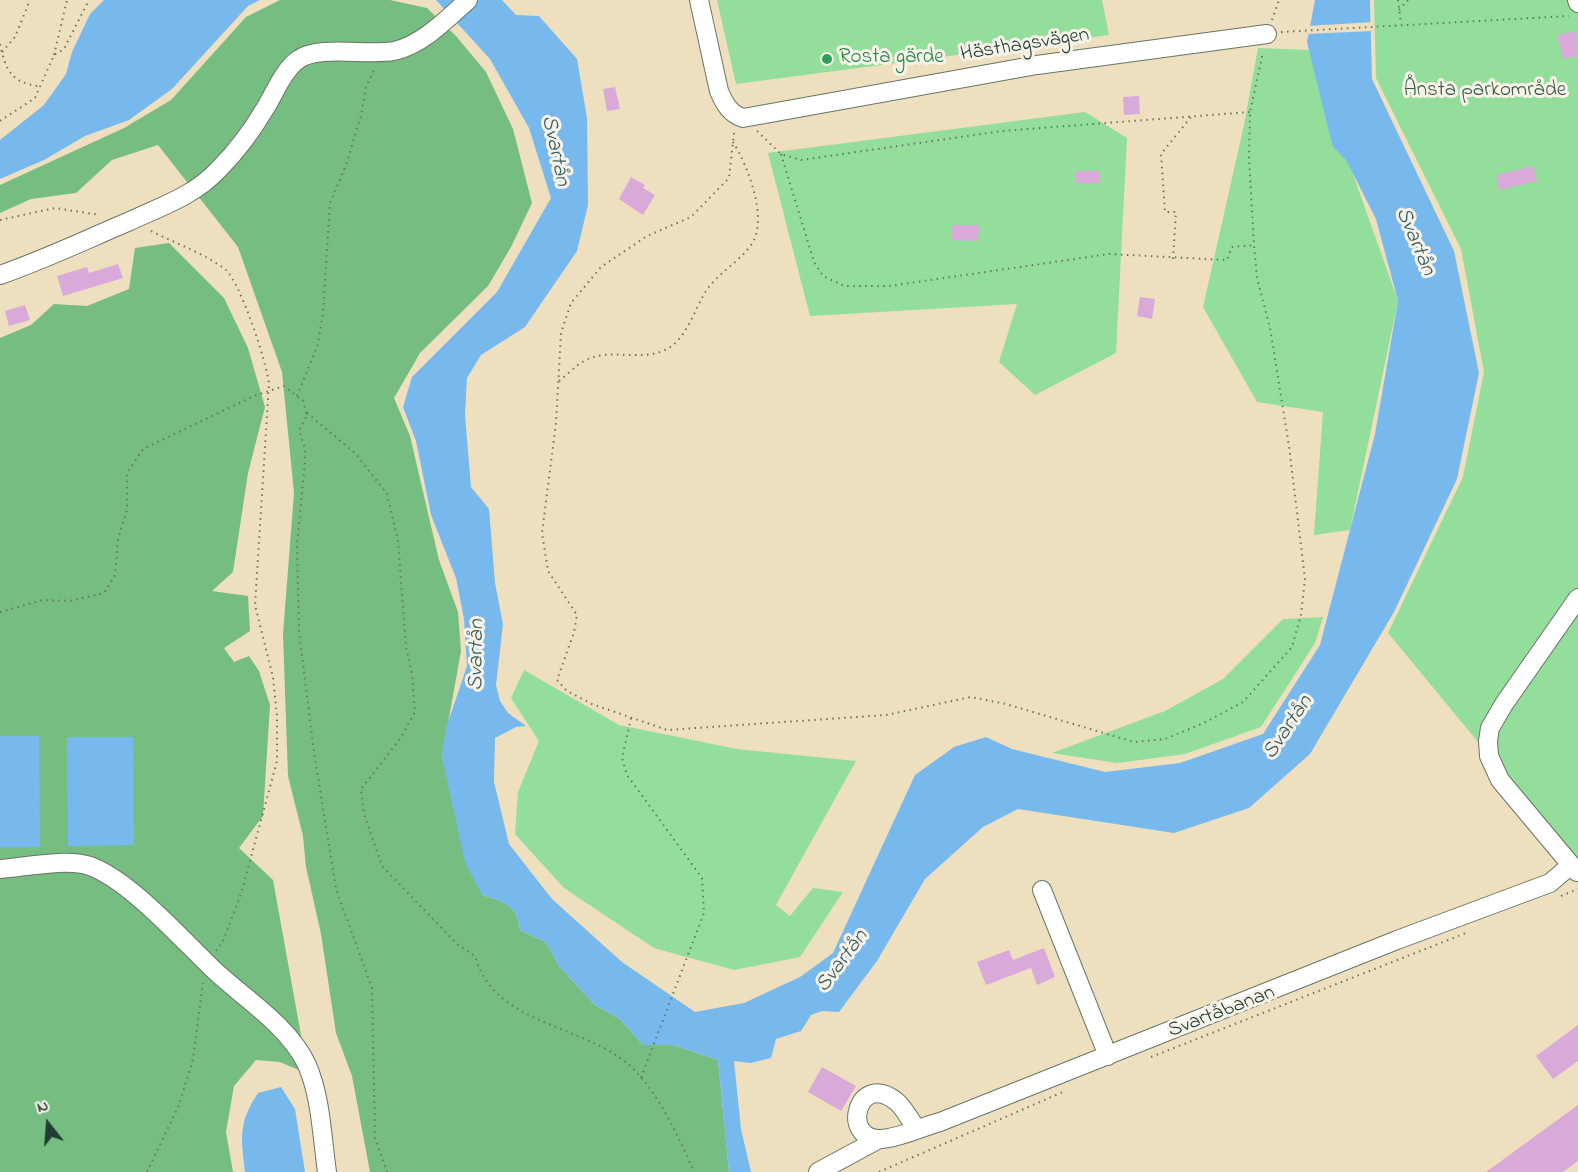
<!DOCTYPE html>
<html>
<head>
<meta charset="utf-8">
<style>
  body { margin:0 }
  #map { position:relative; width:1578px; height:1172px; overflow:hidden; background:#eedfbf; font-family:"Indie Flower",sans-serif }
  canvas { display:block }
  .north { position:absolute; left:18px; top:1094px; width:60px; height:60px; -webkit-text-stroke:4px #f7f3e8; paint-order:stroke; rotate:343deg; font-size:16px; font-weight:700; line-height:24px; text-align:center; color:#1f3d34 }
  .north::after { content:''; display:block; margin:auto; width:21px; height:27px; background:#1f3d34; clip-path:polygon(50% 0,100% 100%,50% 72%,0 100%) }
</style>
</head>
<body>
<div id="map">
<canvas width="1578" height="1172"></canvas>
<div class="north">N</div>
</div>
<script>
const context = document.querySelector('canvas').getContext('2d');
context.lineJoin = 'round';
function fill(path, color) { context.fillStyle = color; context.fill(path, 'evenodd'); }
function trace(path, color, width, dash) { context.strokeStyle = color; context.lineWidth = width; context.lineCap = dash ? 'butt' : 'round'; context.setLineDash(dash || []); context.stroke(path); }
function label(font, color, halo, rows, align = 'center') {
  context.font = font + ' "Indie Flower",sans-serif'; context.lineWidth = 6; context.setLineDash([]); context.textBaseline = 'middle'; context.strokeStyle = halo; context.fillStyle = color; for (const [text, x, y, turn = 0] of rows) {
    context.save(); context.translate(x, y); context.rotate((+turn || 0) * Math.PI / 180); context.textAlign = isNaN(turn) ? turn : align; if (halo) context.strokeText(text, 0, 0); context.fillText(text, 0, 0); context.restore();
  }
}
const green = new Path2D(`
  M717,0H1102L1109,35L736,84Z
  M1374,0H1578V863L1388,633L1463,477L1484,372L1461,249L1376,78Z
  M1258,48L1309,50L1398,301L1350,530L1314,535L1323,412L1257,402L1203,307L1244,125Z
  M1085,112L1127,138L1116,353L1035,395L999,362L1017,304L810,316L768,153Z
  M1323,617L1315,643L1261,727L1185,754L1117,763L1052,753L1165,711L1223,679L1283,619Z
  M524,670L619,725L737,749L856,761L776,905L790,916L813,888L843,892L800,957L734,970L654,948L564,888L515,834L518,792L539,741L511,698Z`);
const forest = new Path2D(`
  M280,0H390L427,8L456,36L486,72L513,129L532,203L511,247L488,286L420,353L394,398L410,436L439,560L458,612L461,651L442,757L482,895C505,902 517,904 520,930L546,942L559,966L595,1005L620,1019L643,1045H673L718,1060L729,1172H370L352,1076L336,1033L321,934L306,867L303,836L288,776L283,634L294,493L282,372L238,247L158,145L112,160L76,193L31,199L0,213V185L124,128L171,100L246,17Z
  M169,243L224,298L248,348L265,407L248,473L233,572L212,591L248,596L250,631L224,648L234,662L249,656L259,671L270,705L263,816L239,848L273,880L308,1074L280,1062L256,1060L234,1086L226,1132L233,1172H0V338L31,325L54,304L87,306L129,289L135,248Z`);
const water = new Path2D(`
  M104,0H260L248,6L172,89L129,120L85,136L44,160L0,179V140L44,105L66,74L72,52L90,14Z
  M436,0H502L516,15L539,16L577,59L587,118L588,205L577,251L525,327L481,355L467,378L465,415L471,487L489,509L495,583L503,624L496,685L500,701L508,713L526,726L516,727L495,738L494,782L509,844L552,899L622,962L695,1012L744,1003L800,977L833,953L915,775L954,747L986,737L1012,749L1105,772L1180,763L1263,734L1320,645L1375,434L1398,301L1376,219L1346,160L1333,147L1329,132L1307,42L1315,0H1370L1372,79L1454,251L1479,373L1457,479L1394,612L1310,754L1249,808L1174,833L1018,809L983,827L925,879L877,961L839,1012L822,1011L811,1015L801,1031L776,1039L771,1058L751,1063L734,1061L741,1129L751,1172H729L718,1060L673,1045H643L620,1019L595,1005L559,966L546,942L520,930C517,904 505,902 482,895L465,862L442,757L446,728L467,666L464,619L456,578L431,515L416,441L403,407L412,377L497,292L551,198L529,128L490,59Z
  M0,736H39L40,847H0Z
  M67,737H133L134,845L68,846Z
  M281,1087L295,1109L305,1172H245C241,1138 238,1123 258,1093Z`);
const pier = new Path2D(`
  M1374,22V31L1305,34L1307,26Z`);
const building = new Path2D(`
  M1576,31L1578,56L1563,59L1557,35Z
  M615,87L620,109L607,111L603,89Z
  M1139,96L1140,114L1124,115L1123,97Z
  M1533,166L1537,181L1499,190L1496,175Z
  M1076,171H1099V183H1076Z
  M631,177L645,185L643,188L655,195L643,215L619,199Z
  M952,225H979L978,241L952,240Z
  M118,264L123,278L63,296L57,276L87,267L89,273Z
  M1140,297L1155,299L1152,319L1137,316Z
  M25,305L30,320L9,326L5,311Z
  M1044,948L1055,977L1037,985L1031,968L986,985L977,962L1009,950L1013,960Z
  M1578,1025V1061L1553,1079L1536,1056Z
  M822,1067L856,1086L841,1111L808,1092Z
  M1578,1105V1161L1563,1172H1486Z`);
const path = new Path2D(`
  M1398,0L1401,24
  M1399,10L1408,0
  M1272,20L1279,0
  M1281,32L1569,16
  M0,44C6,71 11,82 38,86
  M2,52L15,37L30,0
  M54,55L67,0
  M0,121L35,98L54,55L64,49L89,0
  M757,131L781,154L801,160L1002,131L1250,112
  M734,133L729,178L691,217L647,236L601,267L571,303L561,333L556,423L542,533L548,571L577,615L574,632L557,680L567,691L592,704L667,730L886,715L971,697L1006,704L1134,742L1165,739L1204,723L1243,702L1292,647L1301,615L1305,579L1289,446L1270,328L1257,278L1254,245L1249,159L1250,112L1263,52
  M781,154L814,262L823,276L844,286H889L1109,254L1227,260L1232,247L1254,245
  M0,220L55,208L100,215
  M151,231C175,243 203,253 225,269C240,281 267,363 269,384L255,605L273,677L277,716V761L241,894L223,941L216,951
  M1173,259L1176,212H1165L1161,154L1191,117
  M559,381C567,375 575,366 584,361C609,347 639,362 665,350C686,341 694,310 706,291C718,273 738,263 751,245C769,220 748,166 733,142
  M297,396L318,344L323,312L330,203L346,165L361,116L366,87L375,68
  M307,413L356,454L387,494L398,541L406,647L412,674L415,712L400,739L361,789L364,814L382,866L457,944L475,956C493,1022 575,1024 623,1060C654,1083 679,1137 694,1172
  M0,612L43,600L70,601L104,593L115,575L118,539L127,510V473L143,449L254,396L284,386L303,401L307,415L299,431L305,448V462L297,544L299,632L314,752L336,889L372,988L375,1138L387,1172
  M631,718L622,758L627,775L702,878L704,913L640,1080
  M1561,896L1578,889
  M1151,1057L1466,933
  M147,1172L179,1105L193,1059L203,983
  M879,1172L1065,1091`);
const minor = new Path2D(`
  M699,0L719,91C724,103 730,114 743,118L1037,65L1267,34
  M1577,0L1578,3
  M0,275C46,259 85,240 130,221C162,206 194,196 219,169C237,151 253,129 266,107C275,92 284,69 299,59C319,45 368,56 394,51C422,45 447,19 468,0
  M0,869C25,867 68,858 90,866C131,881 183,941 215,971C245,999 289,1026 307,1065C321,1097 322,1137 327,1172
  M1577,872L1500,780L1489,756L1488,741L1490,728L1504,704L1578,598
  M1042,890L1108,1056
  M916,1128C910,1120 904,1108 897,1102C858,1069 839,1140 881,1139C900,1138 921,1127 940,1122L1397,940L1550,883L1571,865
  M818,1172L879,1139`);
const markers = [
  [827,59,6,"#2e9e5b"]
];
const streetNames = [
  ["Hästhagsvägen",1025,46,-9],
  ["Svartåbanan",1222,1013,-21]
];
const leisureNames = [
  ["Rosta gärde",839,59]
];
const parkNames = [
  ["Ånsta parkområde",1485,92]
];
const waterNames = [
  ["Svartån",554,151,78],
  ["Svartån",1414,242,67],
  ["Svartån",478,655,-89],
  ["Svartån",1289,728,-56],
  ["Svartån",843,962,-53]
];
fill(green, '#93de9a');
fill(forest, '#76bd82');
fill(water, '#78b9ed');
fill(pier, '#eedfbf');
fill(building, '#d9a9d9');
trace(minor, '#677665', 20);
trace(path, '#677665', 2, [1.5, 4.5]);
trace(minor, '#fff', 18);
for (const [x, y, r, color] of markers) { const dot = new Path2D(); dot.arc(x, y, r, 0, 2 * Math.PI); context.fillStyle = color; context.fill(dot); trace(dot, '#f7f3e8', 2); }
label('21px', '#1f3d34', '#f7f3e8', streetNames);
label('21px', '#27864d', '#f7f3e8', leisureNames, 'left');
label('21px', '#365d48', '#f7f3e8', parkNames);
label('italic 22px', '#355c62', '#f7f3e8', waterNames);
</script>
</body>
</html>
